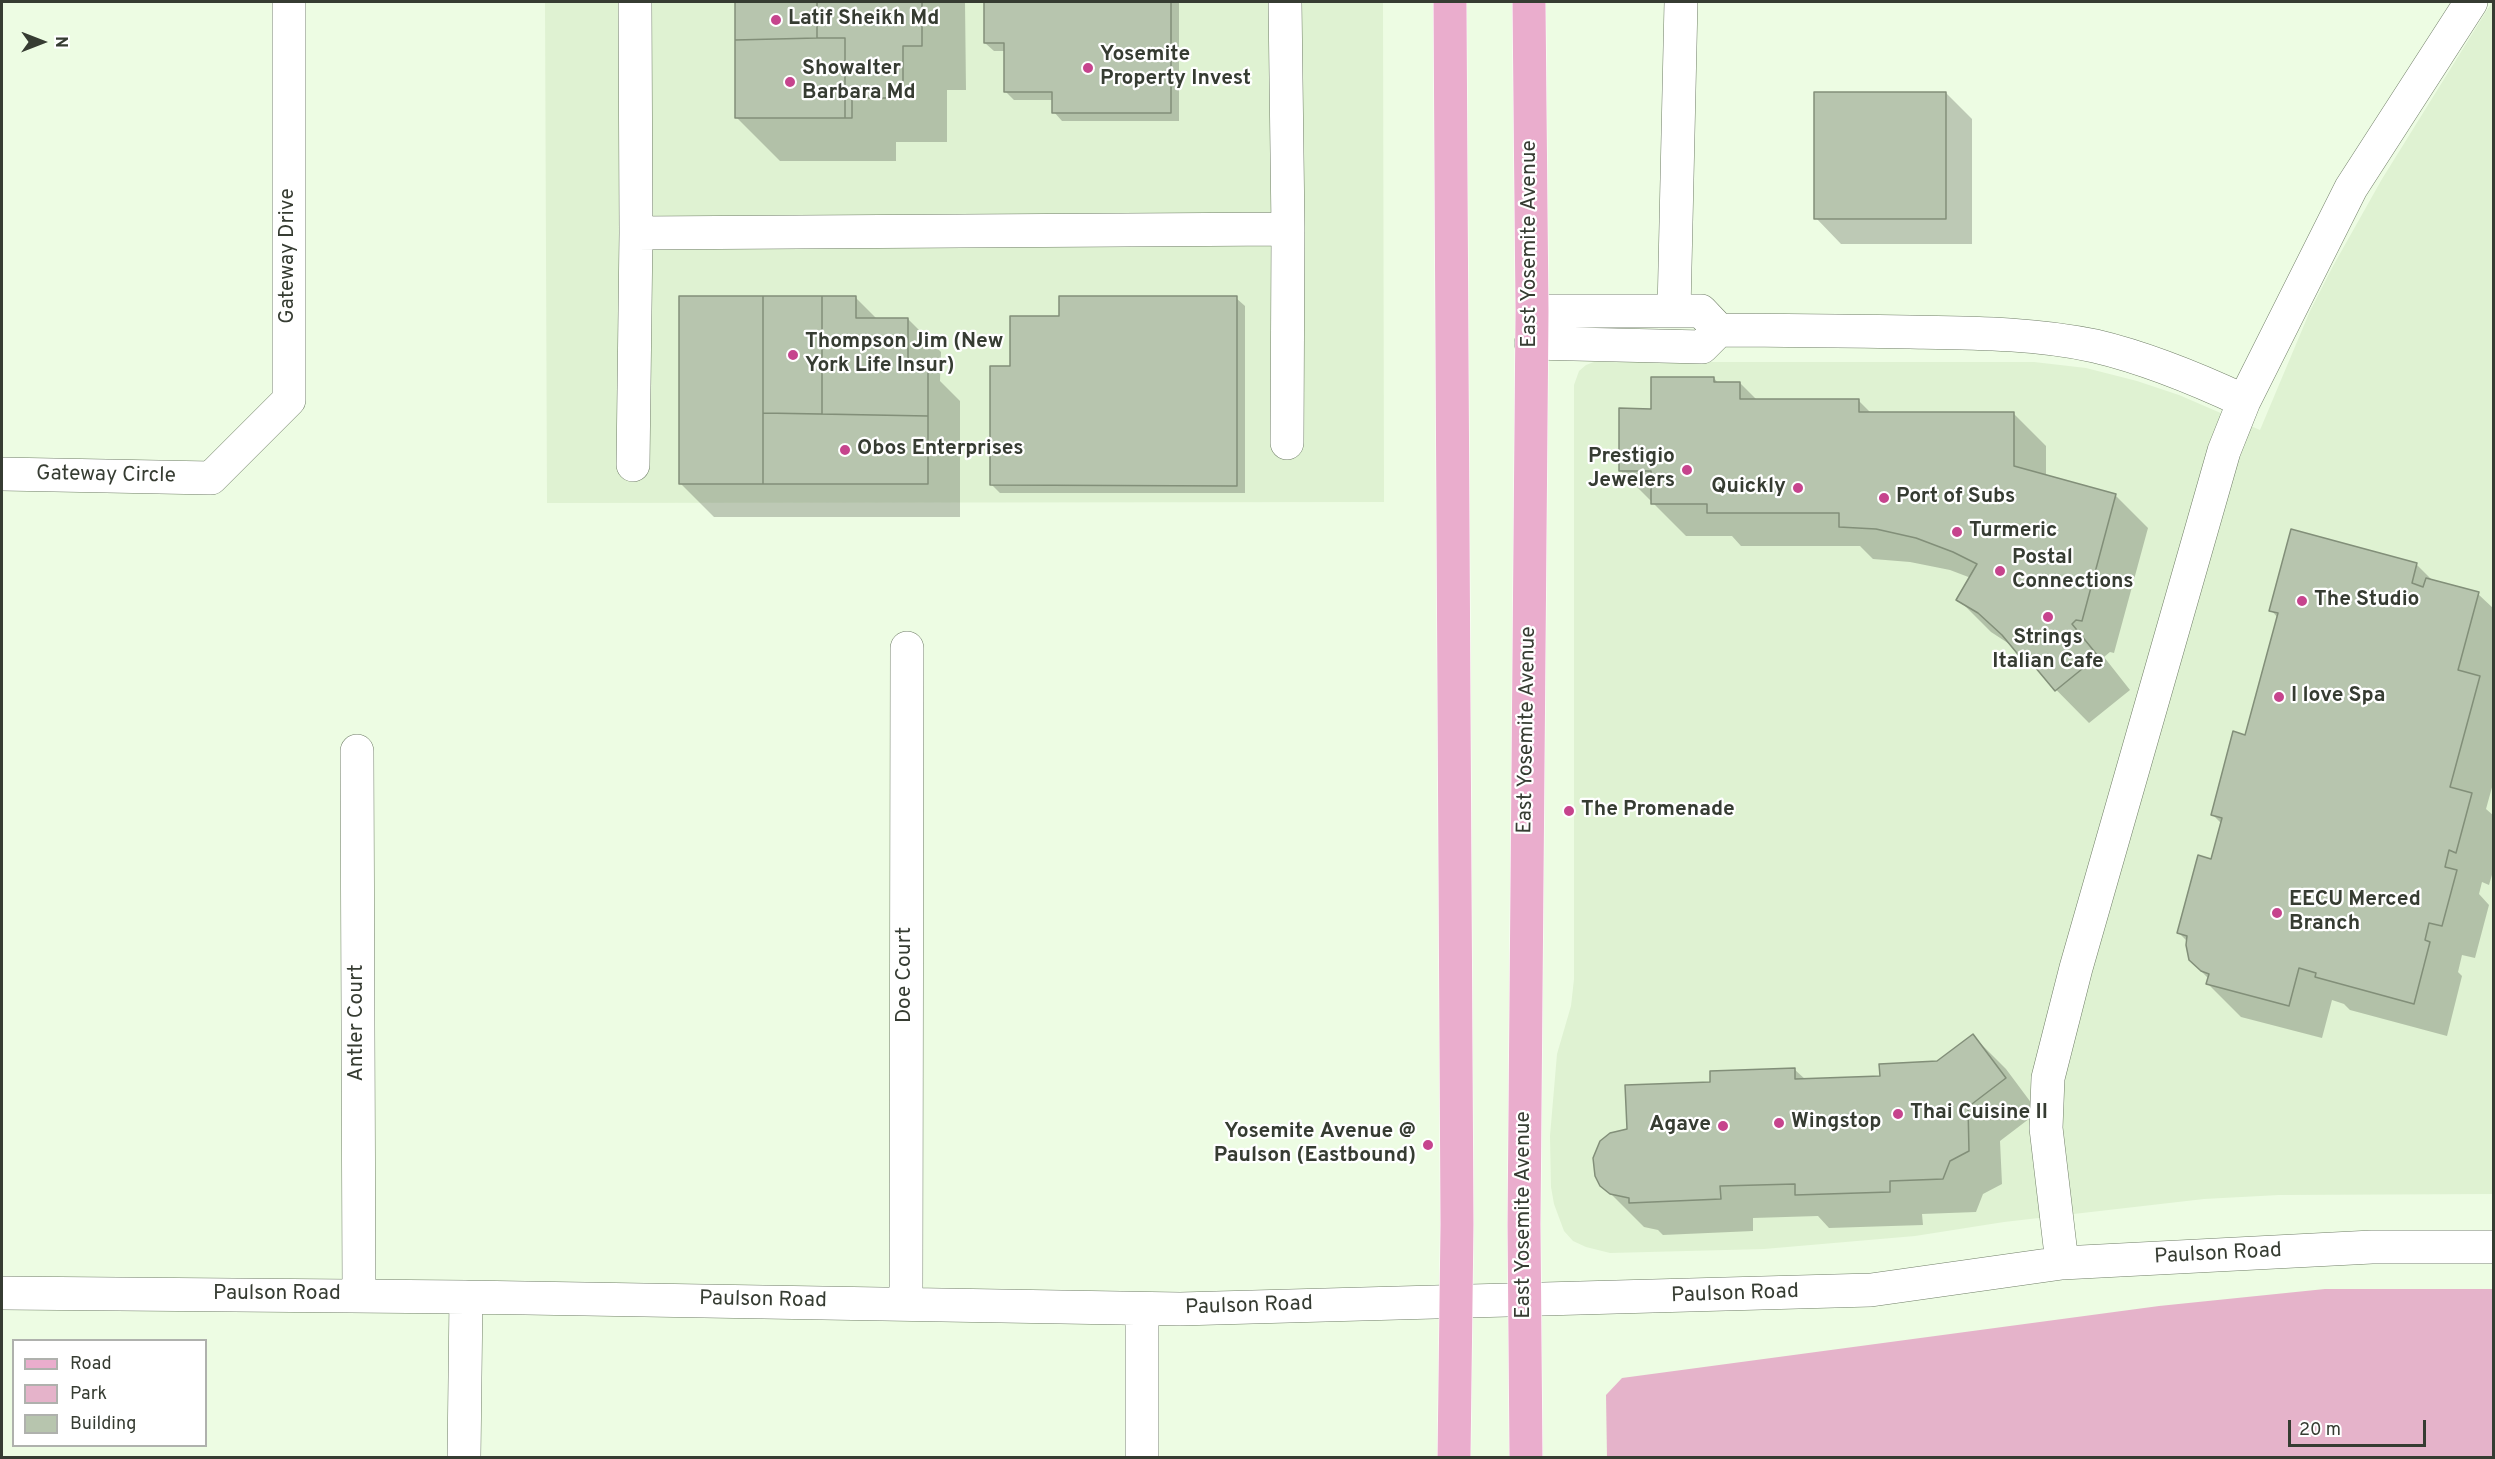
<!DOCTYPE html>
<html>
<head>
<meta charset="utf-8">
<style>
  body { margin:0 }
  #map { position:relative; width:2495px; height:1459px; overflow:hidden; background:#edfce3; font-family:Overpass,sans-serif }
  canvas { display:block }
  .frame { position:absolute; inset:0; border:3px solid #363c32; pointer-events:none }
  .legend { position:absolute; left:12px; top:1339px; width:195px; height:108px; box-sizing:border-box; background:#fff; border:2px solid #afb1ad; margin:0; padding:8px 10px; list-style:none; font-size:18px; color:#363c32 }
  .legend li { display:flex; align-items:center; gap:12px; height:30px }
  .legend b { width:30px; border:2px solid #afb1ad }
  .north { position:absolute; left:12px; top:12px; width:60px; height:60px; -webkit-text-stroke:4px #fff; paint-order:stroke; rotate:90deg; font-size:16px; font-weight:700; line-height:24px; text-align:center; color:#363c32 }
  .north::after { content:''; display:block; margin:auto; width:21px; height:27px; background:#363c32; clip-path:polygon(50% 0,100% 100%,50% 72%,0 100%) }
  .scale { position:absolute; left:2288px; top:1420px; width:138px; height:27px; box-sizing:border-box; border:3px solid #363c32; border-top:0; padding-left:8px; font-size:18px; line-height:21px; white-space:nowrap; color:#363c32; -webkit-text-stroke:4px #fff; paint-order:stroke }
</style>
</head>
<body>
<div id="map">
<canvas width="2495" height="1459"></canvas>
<div class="frame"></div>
<ul class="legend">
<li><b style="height:8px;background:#eaadcd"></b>Road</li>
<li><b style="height:16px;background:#e5b3ca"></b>Park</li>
<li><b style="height:16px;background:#b7c5ae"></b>Building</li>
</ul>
<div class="north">N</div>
<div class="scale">20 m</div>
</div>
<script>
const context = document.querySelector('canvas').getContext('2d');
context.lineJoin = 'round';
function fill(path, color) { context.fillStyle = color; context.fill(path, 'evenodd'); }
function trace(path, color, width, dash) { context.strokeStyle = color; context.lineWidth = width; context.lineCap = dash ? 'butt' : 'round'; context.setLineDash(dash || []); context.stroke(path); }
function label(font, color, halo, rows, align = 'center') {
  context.font = font + ' Overpass,sans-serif'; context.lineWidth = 4.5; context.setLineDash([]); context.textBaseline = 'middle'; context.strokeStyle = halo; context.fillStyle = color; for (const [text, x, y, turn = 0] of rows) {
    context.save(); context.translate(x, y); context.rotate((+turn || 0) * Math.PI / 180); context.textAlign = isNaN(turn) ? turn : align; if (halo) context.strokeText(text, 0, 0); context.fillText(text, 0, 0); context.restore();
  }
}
const built = new Path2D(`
  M545,2H1383L1384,502L547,503Z
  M2492,2H2493V1194L2279,1195L2204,1199L2004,1222L1915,1236L1764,1249L1610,1253L1586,1247L1573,1241L1564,1231L1554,1204L1551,1187L1550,1136L1557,1054L1571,1006L1574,979V385L1579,371L1586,365L1594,362H2034L2086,368L2137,381L2179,395L2260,430L2310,311L2333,266L2382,179Z`);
const green = new Path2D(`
  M2325,1289H2493V1457H1607L1606,1395L1622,1378L2159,1306Z`);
const shadow = new Path2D(`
  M736,2H965L966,90H947V142H896V161H780L736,117Z
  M985,2H1179V121H1062L1054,112V100H1014L1005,91V51H994L985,43Z
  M1946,93L1972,119V244H1841L1816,218Z
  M856,298L877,319H908L941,352L940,381L960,401V517H714L681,484Z
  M1236,298L1245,306V493H1000L991,484L1011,368L1061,318Z
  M1714,378L1718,383H1740L1757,400H1858L1871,413H2013L2046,446V477L2115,495L2148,528L2114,653L2110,652L2104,657L2130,690L2089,723L2014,647L1991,632L1958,599L1971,578L1950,570L1910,562L1873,559L1860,546H1741L1732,536H1686L1620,470L1653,410Z
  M2416,564L2433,581L2478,594L2494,609V780L2486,809L2494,816V868L2489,885L2482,882L2479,894L2489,905L2475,958L2462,955L2458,972L2462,976L2447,1036L2350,1010L2344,1004L2332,1000L2322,1038L2241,1017L2208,984L2209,979L2194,964L2188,942L2179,933L2212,861L2222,824L2213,815L2247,737L2278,618L2271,610Z
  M1973,1036L2006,1069L2038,1112L2000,1141L2002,1184L1983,1194L1976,1212L1922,1214L1923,1225L1829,1228L1818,1216L1753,1218V1231L1663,1235L1658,1230L1644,1227L1602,1185L1628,1130L1711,1083L1794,1069L1806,1080L1881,1078L1938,1063Z`);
const building = new Path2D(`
  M735,2H817V38L735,40Z
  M817,2H922V46H903V98H852V118H845V38H817Z
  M984,2H1171V113H1052V92H1004V43H984Z
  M817,38H845V118H735V40Z
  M1814,92H1946V219H1814Z
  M679,296H763V484H679Z
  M763,296H822V414L763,413Z
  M822,296H856V318H908V366H928V416L822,414Z
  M1059,296H1237V486L990,485V366H1010V316H1059Z
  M1651,377H1714V382H1740V399H1859V412H2014V466L2116,494L2082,621L2076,620L2072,624L2098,656L2055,691L2025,655L2021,658L2002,635L1978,613L1956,600L1977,564L1953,552L1916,538L1876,529L1839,527V513H1707V504H1651V471H1619V408L1651,409Z
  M763,413L928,416V484H763Z
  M2291,529L2417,563L2412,583L2423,587L2426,578L2479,592L2458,670L2480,676L2450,787L2472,793L2456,853L2449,850L2445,867L2457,870L2442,926L2429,923L2425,940L2430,942L2414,1004L2315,977L2316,973L2299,968L2289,1006L2206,984L2209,974L2201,971L2189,960L2186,945L2187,936L2177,933L2198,855L2211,859L2222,818L2211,815L2233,731L2245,735L2278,613L2269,611Z
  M1973,1034L2006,1078L1968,1107L1969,1151L1950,1161L1943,1179L1890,1181V1192L1795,1195V1184L1720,1186L1721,1199L1629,1203V1198L1610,1194L1600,1186L1595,1176L1593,1158L1600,1141L1610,1133L1627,1129L1625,1085L1710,1082V1071L1795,1068V1079L1880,1076L1879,1064L1937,1061Z`);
const minor = new Path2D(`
  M635,2L636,233L1288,229L1285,2
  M1674,311L1681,2
  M1719,330C1782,330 1846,331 1910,332C1972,333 2034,333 2095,346C2146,358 2197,379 2244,401
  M1531,343L1702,347L1719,330L1701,311H1532
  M1287,443L1288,229
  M633,465L636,233
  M2,474L211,478L289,400V2
  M357,751L359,1296
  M2062,1263L2046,1128L2048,1078L2076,968L2224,451L2244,401L2351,188L2471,2
  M2,1293L466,1297L1180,1309L1871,1290L2062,1263L2372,1247H2494
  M906,1303L907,648
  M1142,1309V1458
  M464,1458L466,1297`);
const major = new Path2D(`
  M1450,2L1457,1224L1454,1458
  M1526,1458L1524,1224L1532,311L1529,2`);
const markers = [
  [776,20,6,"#c6448d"],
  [1088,68,6,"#c6448d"],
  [790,82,6,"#c6448d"],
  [793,355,6,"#c6448d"],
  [845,450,6,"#c6448d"],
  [1687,470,6,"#c6448d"],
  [1798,488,6,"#c6448d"],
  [1884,498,6,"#c6448d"],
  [1957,532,6,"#c6448d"],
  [2000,571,6,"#c6448d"],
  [2302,601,6,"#c6448d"],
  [2048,617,6,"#c6448d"],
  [2279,697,6,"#c6448d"],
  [1569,811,6,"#c6448d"],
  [2277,913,6,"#c6448d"],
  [1898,1114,6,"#c6448d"],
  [1779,1123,6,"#c6448d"],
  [1723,1126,6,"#c6448d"],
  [1428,1145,6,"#c6448d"]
];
const poiNames = [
  ["Latif Sheikh Md",788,20],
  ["Yosemite",1100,56],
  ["Property Invest",1100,80],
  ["Showalter",802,70],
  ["Barbara Md",802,94],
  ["Thompson Jim (New",805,343],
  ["York Life Insur)",805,367],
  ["Obos Enterprises",857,450],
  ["Prestigio",1675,458,"right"],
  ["Jewelers",1675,482,"right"],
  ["Quickly",1786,488,"right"],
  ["Port of Subs",1896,498],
  ["Turmeric",1969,532],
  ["Postal",2012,559],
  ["Connections",2012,583],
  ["The Studio",2314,601],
  ["Strings",2048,639,"center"],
  ["Italian Cafe",2048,663,"center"],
  ["I love Spa",2291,697],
  ["The Promenade",1581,811],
  ["EECU Merced",2289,901],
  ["Branch",2289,925],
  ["Thai Cuisine II",1910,1114],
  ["Wingstop",1791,1123],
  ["Agave",1711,1126,"right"],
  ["Yosemite Avenue @",1416,1133,"right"],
  ["Paulson (Eastbound)",1416,1157,"right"]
];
const streetNames = [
  ["East Yosemite Avenue",1531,244,-90],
  ["Gateway Drive",289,256,-90],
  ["Gateway Circle",106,476,1],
  ["East Yosemite Avenue",1528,730,-89],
  ["Doe Court",906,975,-90],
  ["Antler Court",358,1023,-90],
  ["East Yosemite Avenue",1525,1215,-90],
  ["Paulson Road",2218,1255,-3],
  ["Paulson Road",277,1295],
  ["Paulson Road",1735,1295,-2],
  ["Paulson Road",763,1301,1],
  ["Paulson Road",1249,1307,-2]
];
fill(built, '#dff2d2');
fill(green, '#e5b3ca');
fill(shadow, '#0003');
fill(building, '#b7c5ae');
trace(building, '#828f79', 1.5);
trace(minor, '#717f68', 34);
trace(major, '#fff', 34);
trace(minor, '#fff', 33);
trace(major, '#eaadcd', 33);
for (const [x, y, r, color] of markers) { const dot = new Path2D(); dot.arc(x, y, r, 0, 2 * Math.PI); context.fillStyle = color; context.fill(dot); trace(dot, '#fff', 2); }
label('bold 21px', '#363c32', '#fff', poiNames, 'left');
label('21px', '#363c32', '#fff', streetNames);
</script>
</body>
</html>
